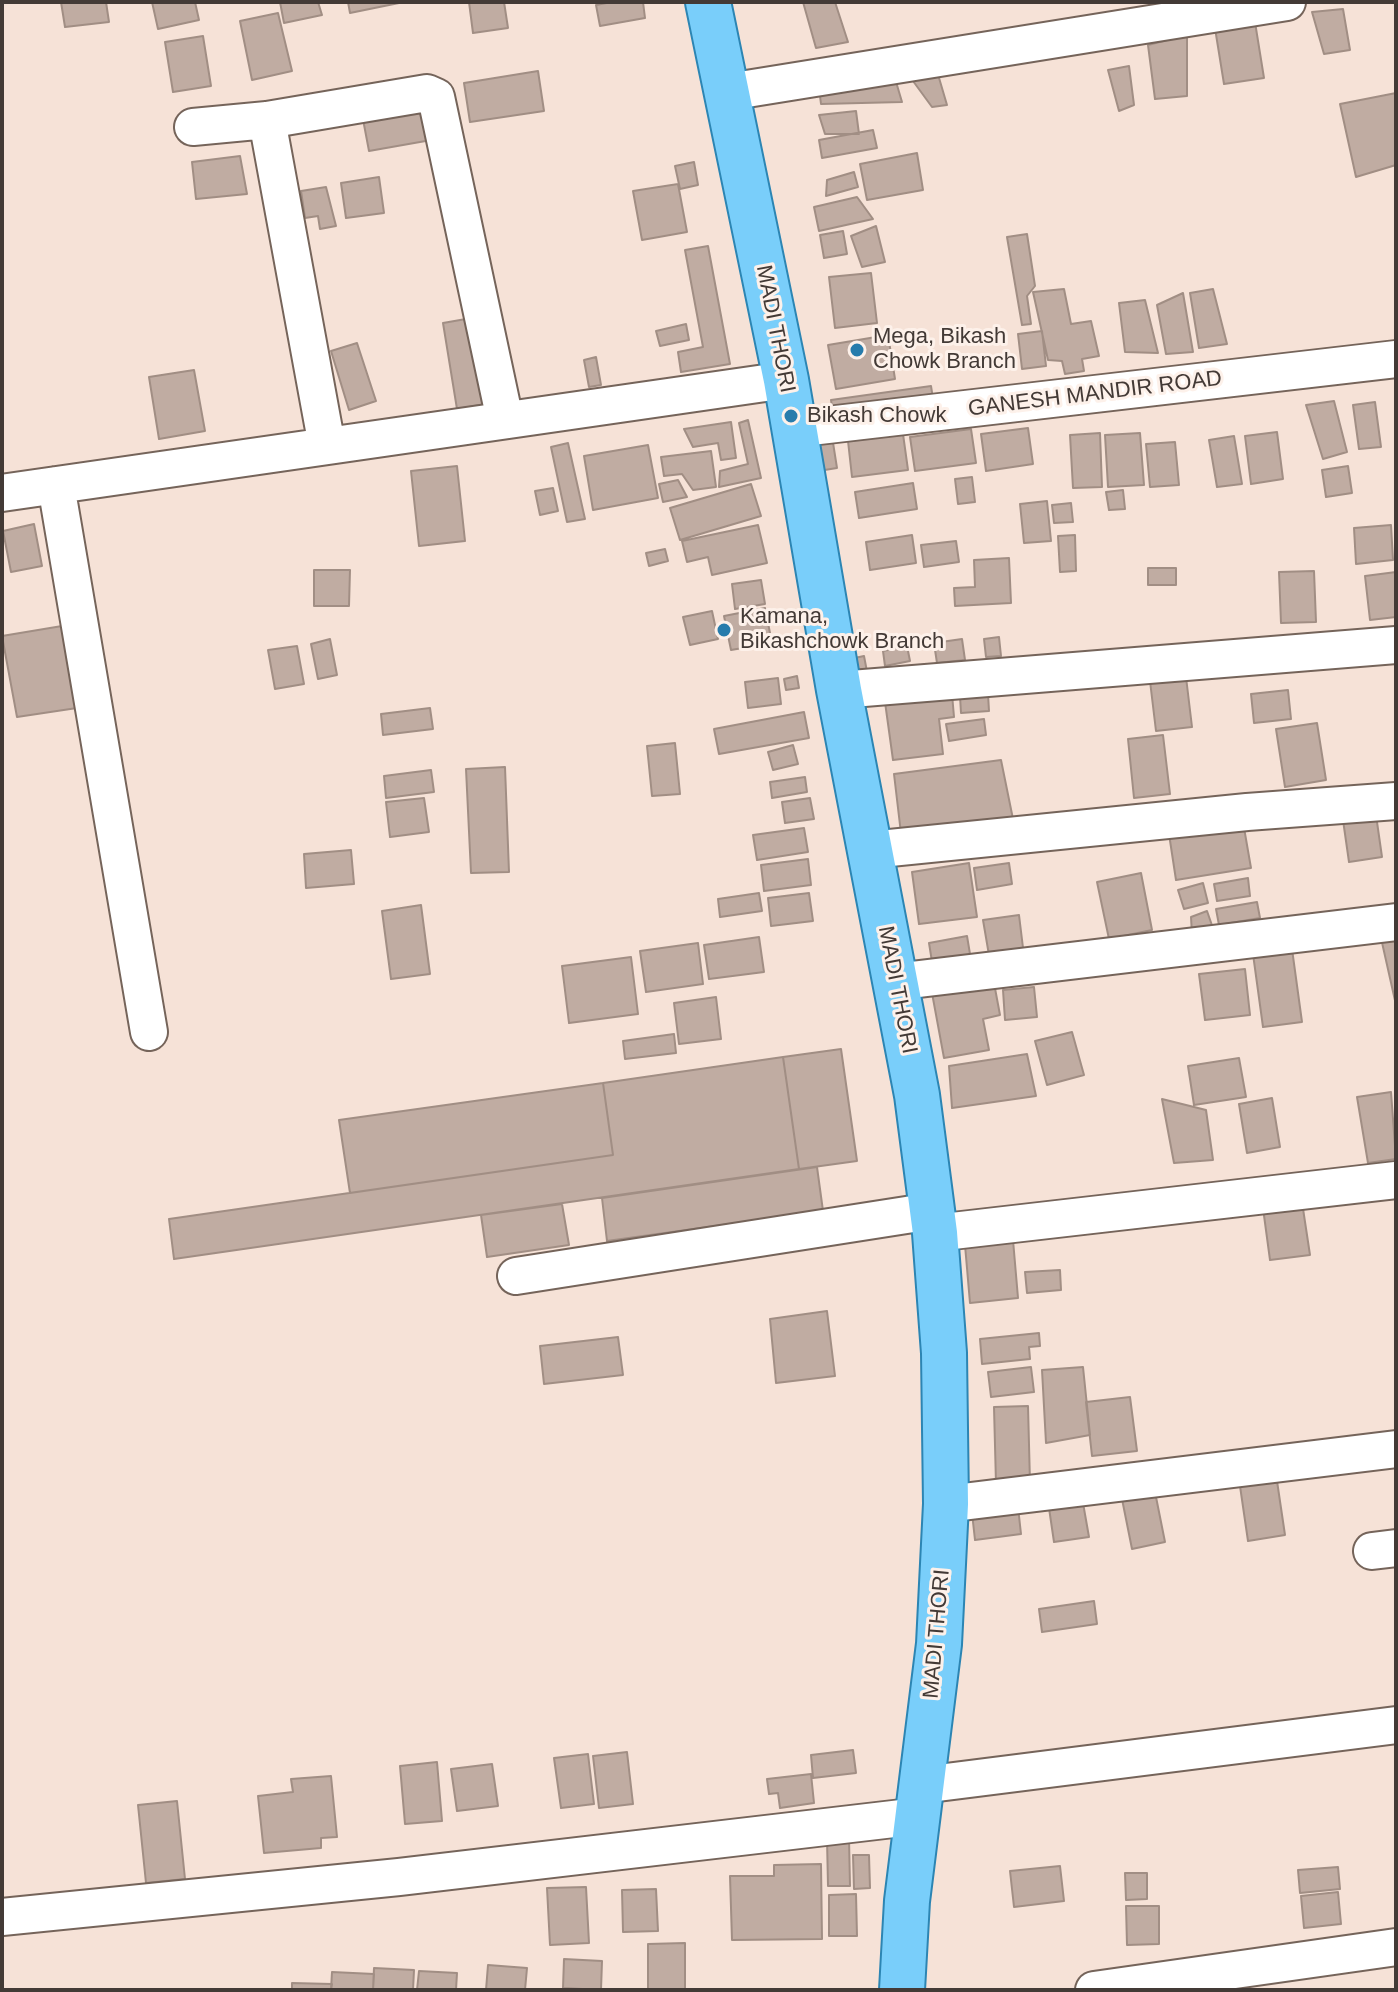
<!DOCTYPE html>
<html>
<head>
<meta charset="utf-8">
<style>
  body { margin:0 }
  #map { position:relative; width:1398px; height:1992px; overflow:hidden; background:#f6e2d7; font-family:Arial,sans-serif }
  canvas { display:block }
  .frame { position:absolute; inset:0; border:4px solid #433a36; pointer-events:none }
</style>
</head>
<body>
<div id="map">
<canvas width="1398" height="1992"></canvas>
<div class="frame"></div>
</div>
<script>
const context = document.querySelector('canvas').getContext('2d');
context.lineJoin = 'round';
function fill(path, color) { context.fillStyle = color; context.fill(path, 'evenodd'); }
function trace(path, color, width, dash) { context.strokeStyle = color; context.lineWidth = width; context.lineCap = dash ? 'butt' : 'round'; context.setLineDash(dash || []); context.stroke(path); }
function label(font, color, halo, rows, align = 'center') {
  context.font = font + ' Arial,sans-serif'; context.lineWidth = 6; context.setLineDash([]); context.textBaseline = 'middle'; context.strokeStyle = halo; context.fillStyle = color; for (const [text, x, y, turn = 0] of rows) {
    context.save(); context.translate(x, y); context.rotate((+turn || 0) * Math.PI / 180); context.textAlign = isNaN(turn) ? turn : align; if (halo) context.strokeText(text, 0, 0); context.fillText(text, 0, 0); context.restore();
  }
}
const building = new Path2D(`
  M61,2H106L109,22L65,27Z
  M152,2H195L199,20L158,29Z
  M280,2H318L322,15L284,23Z
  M348,2H399V3L350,13Z
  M469,2H504L508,28L473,33Z
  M612,2H643L645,18L600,26L596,5Z
  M803,2H835L848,42L816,48Z
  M1343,9L1350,50L1324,54L1312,12Z
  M278,13L292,71L252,80L240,21Z
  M1254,16L1264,78L1224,84L1214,22Z
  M1187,35V96L1155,99L1148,45Z
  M203,36L211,86L173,92L165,42Z
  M1129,66L1134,105L1119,111L1108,70Z
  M538,71L544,111L470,122L464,83Z
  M937,71L947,105L932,107L913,81Z
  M894,75L902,102L821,104L819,88Z
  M1396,93V165L1356,177L1340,104Z
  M430,102L437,139L369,151L362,114Z
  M856,111L859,134H825L819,115Z
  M873,130L877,148L822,158L819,140Z
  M917,153L923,190L867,200L860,164Z
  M240,156L247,194L196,199L192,162Z
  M694,162L698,185L680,189L675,166Z
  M854,172L858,187L826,196L827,180Z
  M379,177L384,213L346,218L341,183Z
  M678,184L687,232L642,240L633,191Z
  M326,187L336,226L320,229L318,216L305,218L301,191Z
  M857,197L873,219L819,231L814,207Z
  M876,226L885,262L862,267L851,236Z
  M843,231L847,254L824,258L820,235Z
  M1027,234L1035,286L1027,296L1031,324L1022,325L1007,237Z
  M708,246L730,364L681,372L678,352L703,347L685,250Z
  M871,273L877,323L835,328L829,277Z
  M1064,289L1071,324L1091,321L1099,356L1082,359L1084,371L1065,374L1062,361L1048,360L1033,292Z
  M1213,289L1227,344L1199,348L1190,293Z
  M1183,293L1193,352L1166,354L1157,305Z
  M1145,300L1158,353L1125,352L1119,303Z
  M483,316L497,402L457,409L443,323Z
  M686,324L689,340L660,346L656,331Z
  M1042,331L1046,366L1022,369L1018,334Z
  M888,335L895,379L836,389L828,345Z
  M357,343L376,401L349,410L331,351Z
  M596,357L601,385L589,387L584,360Z
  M194,370L205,431L159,439L149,377Z
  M931,386L934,405L834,419L831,400Z
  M1334,401L1347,452L1323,459L1306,405Z
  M1375,402L1381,447L1359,449L1353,405Z
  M748,420L761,478L719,487L720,471L748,464L739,423Z
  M731,422L736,458L721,460L718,443L693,447L684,429Z
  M1028,428L1033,464L986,471L981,434Z
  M971,429L976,463L915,471L910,437Z
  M831,430L837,468L806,473L801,434Z
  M1277,432L1283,479L1251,484L1245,436Z
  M1100,433L1102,487L1073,488L1070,435Z
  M1140,433L1144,485L1108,487L1105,435Z
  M903,434L908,470L852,477L848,441Z
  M1234,436L1242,484L1217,487L1209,440Z
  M1175,442L1179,485L1150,487L1146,444Z
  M568,443L585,519L567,522L551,447Z
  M648,445L658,498L593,510L584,456Z
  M711,451L716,487L693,490L682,474L664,476L661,457Z
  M457,466L465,541L419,546L411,471Z
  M1348,466L1352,493L1326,497L1322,470Z
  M972,477L975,502L958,504L955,479Z
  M678,480L687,497L663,502L659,484Z
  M913,483L917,509L859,518L855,492Z
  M751,484L761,516L680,540L670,508Z
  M553,488L558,511L540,515L535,491Z
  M1123,490L1125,509L1109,510L1106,492Z
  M1047,501L1051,541L1024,543L1020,504Z
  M1071,503L1073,522L1054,523L1052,505Z
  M34,524L42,566L11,572L3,531Z
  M758,525L767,563L712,575L708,557L687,562L682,541Z
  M1391,525L1393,560L1356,564L1354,528Z
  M912,535L916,563L870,570L866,542Z
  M1075,535L1076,571L1060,572L1058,536Z
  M956,541L959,562L924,567L921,545Z
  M665,549L668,561L649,566L646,553Z
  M1009,558L1011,603L955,606L954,588L975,587L974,560Z
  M1148,568H1176V585H1148Z
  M314,570H350L349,606H314Z
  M1314,571L1316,622L1281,623L1279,572Z
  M1396,572V617L1370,620L1365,576Z
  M761,580L765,604L735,609L732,584Z
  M765,608L772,643L731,650L724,616Z
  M712,611L718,639L690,645L683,617Z
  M62,626L77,708L17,717L2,636Z
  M999,637L1001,656L986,657L984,639Z
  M330,639L337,675L318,679L311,644Z
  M962,639L965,660L937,663L934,643Z
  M297,646L304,684L275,689L268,650Z
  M907,646L910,661L885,666L883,651Z
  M864,656L869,682L845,660Z
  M797,676L799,688L786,690L784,679Z
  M1186,677L1192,727L1156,731L1150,681Z
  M778,678L781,704L748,708L745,682Z
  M1288,690L1291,719L1254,723L1251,694Z
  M952,694L954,717L939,719L943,754L893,760L885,702Z
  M988,694L989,711L961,713L960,696Z
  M430,708L433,729L383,735L381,714Z
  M804,712L809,738L719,754L714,729Z
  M984,719L986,735L949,741L946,724Z
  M1317,723L1326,780L1285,787L1276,729Z
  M1163,735L1170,794L1134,798L1128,739Z
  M675,743L680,794L652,796L647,746Z
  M793,745L798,764L773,770L768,752Z
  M1001,760L1014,824L902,842L894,774Z
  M505,767L509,872L471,873L466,769Z
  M431,770L434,792L386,798L384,776Z
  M805,777L807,792L772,798L770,782Z
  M424,798L429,832L390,837L386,802Z
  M810,798L814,819L785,823L782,802Z
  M1376,815L1382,857L1349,862L1343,820Z
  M1243,822L1251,868L1176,880L1169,834Z
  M804,828L808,852L757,860L753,835Z
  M351,850L354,884L306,888L304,854Z
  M808,859L811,885L764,891L761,865Z
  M969,863L977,917L919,924L912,872Z
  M1009,863L1012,884L977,890L974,868Z
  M1141,873L1152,930L1109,939L1097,882Z
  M1248,878L1250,896L1217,901L1214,884Z
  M1203,883L1208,903L1184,909L1178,890Z
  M759,893L762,911L720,917L718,899Z
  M809,893L813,921L771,926L768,898Z
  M1257,902L1260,918L1219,925L1216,909Z
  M421,905L430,974L391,979L382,911Z
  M1207,911L1215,934L1192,935L1191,917Z
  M1019,915L1024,956L990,961L983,920Z
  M1396,934V1005L1381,938Z
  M967,936L971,960L933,968L929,943Z
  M759,937L764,972L709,979L704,945Z
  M698,943L703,984L646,992L640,951Z
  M1292,949L1302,1022L1263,1027L1253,954Z
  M631,957L638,1014L569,1023L562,966Z
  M1245,969L1250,1015L1205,1020L1199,974Z
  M994,983L1000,1015L983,1019L989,1050L944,1058L932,993Z
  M1034,987L1037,1017L1005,1020L1003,990Z
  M716,997L721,1039L679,1044L674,1003Z
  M1072,1032L1084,1075L1047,1085L1035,1041Z
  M674,1034L676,1053L625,1059L623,1041Z
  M841,1049L857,1161L799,1169L783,1057Z
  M1027,1054L1036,1096L952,1108L949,1066Z
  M783,1057L799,1169L174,1259L169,1219L613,1155L603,1083Z
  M1239,1058L1246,1097L1194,1105L1188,1066Z
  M603,1083L613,1155L350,1193L339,1120Z
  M1391,1092L1396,1159L1368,1163L1357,1097Z
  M1272,1098L1280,1147L1247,1153L1239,1104Z
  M1162,1099L1206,1110L1213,1160L1174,1163Z
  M817,1167L823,1211L607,1241L602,1198Z
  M1302,1202L1310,1255L1270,1260L1263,1208Z
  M562,1204L569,1245L487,1257L481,1215Z
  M1013,1240L1018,1298L970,1303L965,1245Z
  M1060,1270L1061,1290L1027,1293L1025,1272Z
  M827,1311L835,1376L776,1383L770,1319Z
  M1039,1333L1040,1346L1029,1347L1030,1359L982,1364L980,1339Z
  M618,1337L623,1375L544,1384L540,1346Z
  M1031,1367L1034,1392L991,1397L988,1372Z
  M1083,1367L1090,1435L1046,1443L1042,1370Z
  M1130,1397L1137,1451L1092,1456L1086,1402Z
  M1028,1406L1030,1483L996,1484L994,1407Z
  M1277,1481L1285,1535L1248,1541L1240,1486Z
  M1155,1492L1165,1542L1132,1549L1122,1499Z
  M1083,1503L1089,1537L1054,1542L1049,1508Z
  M1018,1507L1021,1534L975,1540L972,1513Z
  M1094,1601L1097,1624L1042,1632L1039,1609Z
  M853,1750L856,1773L813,1778L811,1755Z
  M627,1752L633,1804L599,1808L593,1756Z
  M588,1754L594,1804L561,1808L554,1758Z
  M437,1762L442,1821L405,1824L400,1766Z
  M492,1764L498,1806L457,1811L451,1769Z
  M811,1774L814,1803L780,1808L778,1793L769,1794L767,1779Z
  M331,1776L337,1837L321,1838V1848L264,1853L258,1796L293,1792L291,1779Z
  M177,1801L185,1879L146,1883L138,1805Z
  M849,1838L850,1886H828L827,1839Z
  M853,1855H869L870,1888L854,1889Z
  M821,1864L822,1939L732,1940L730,1876H774V1865Z
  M1060,1866L1064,1901L1014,1907L1010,1871Z
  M1338,1867L1340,1889L1300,1893L1298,1870Z
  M1125,1873H1147V1899L1126,1900Z
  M586,1887L589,1943L550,1945L547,1888Z
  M656,1889L658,1931L623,1932L622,1890Z
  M1338,1892L1341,1924L1304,1928L1301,1896Z
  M856,1894L857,1936H829V1895Z
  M1126,1906H1159V1944L1127,1945Z
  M685,1943V1990H648V1944Z
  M564,1959L602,1961L601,1990L563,1988Z
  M488,1965L527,1968L525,1990H486Z
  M374,1968L414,1970L413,1990H373Z
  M419,1971L457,1973L456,1990H417Z
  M332,1972L374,1974L373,1990H331Z
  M292,1983L332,1984L331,1990H292Z`);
const minor = new Path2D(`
  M728,92L1287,2
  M267,120L327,446
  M193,127L267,120L427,93L436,97L505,420
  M793,429L1396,359
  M56,485L149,1032
  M2,493L786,380
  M839,690L1396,645
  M870,850L1247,812L1396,801
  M894,982L1396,922
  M935,1233L1396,1180
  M516,1276L932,1211
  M946,1504L1396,1449
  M1372,1551L1396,1548
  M922,1785L1396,1725
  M2,1917L399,1877L919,1816
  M1094,1990L1396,1947`);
const major = new Path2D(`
  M708,2L786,380L839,690L917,1095L935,1233L944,1353L946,1504L939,1644L907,1901L902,1990`);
const markers = [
  [857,350,8,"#277cac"],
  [791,416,8,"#277cac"],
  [724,630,8,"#277cac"]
];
const streetNames = [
  ["MADI THORI",775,329,79],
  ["GANESH MANDIR ROAD",1095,394,-7],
  ["MADI THORI",897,990,79],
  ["MADI THORI",937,1634,-85]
];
const poiNames = [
  ["Mega, Bikash",873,337],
  ["Chowk Branch",873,362],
  ["Bikash Chowk",807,416],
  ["Kamana,",740,617],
  ["Bikashchowk Branch",740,642]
];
fill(building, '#c0aca2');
trace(building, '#a18e84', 2);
trace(minor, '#75645a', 40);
trace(major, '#2c85b3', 48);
trace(minor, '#fff', 36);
trace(major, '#79cefa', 44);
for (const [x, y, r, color] of markers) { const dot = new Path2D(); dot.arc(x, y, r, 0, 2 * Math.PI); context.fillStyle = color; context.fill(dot); trace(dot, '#fdf1ea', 3); }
label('22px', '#433a36', '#fdf1ea', streetNames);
label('22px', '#433a36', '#fdf1ea', poiNames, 'left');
</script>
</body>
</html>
